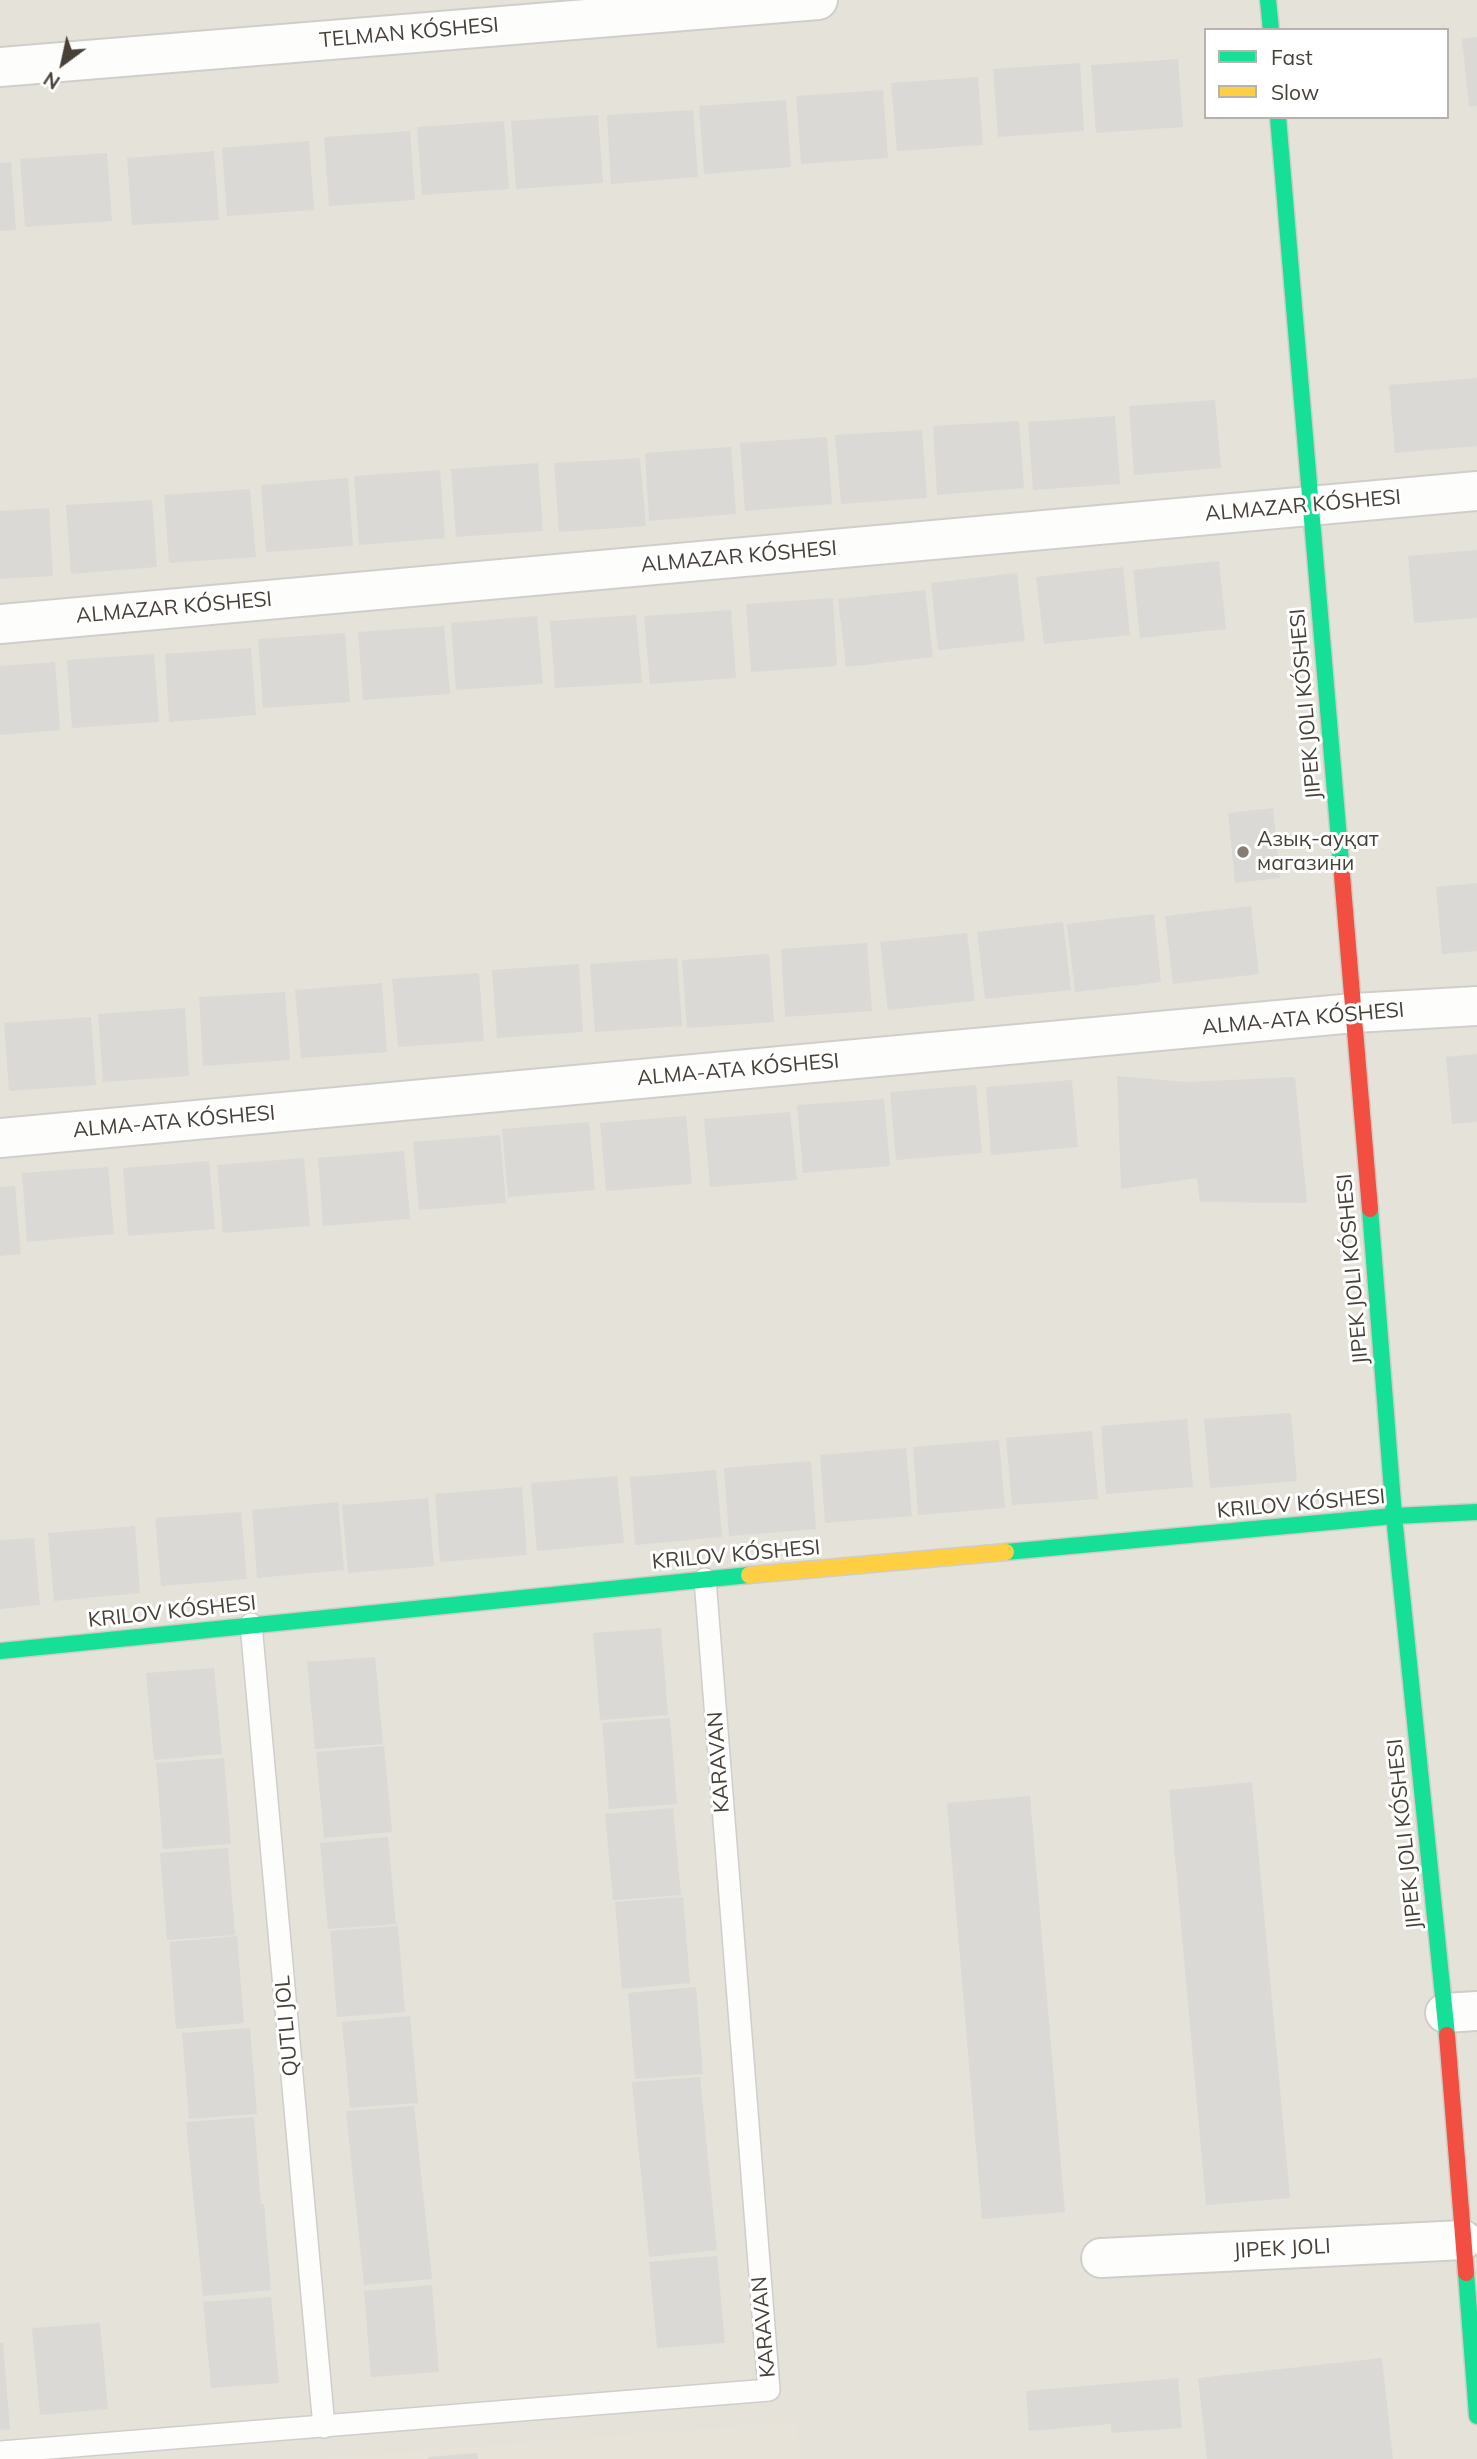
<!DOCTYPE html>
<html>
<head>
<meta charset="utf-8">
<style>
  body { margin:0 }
  #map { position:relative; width:1477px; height:2459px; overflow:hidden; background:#f2f0ec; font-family:Mulish,sans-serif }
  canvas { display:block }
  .legend { position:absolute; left:1204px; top:28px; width:245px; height:91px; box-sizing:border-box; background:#fff; border:2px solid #b6b3af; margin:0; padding:9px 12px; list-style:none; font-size:21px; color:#484138 }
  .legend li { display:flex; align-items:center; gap:14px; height:35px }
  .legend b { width:35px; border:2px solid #b6b3af }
  .north { position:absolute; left:28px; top:28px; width:70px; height:70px; -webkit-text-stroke:5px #fff; paint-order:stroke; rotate:213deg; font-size:19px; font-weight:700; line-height:28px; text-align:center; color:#484138 }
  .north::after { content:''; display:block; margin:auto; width:24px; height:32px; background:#484138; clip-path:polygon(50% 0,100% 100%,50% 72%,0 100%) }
</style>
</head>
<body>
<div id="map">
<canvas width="1477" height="2459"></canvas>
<ul class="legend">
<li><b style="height:9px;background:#16e098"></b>Fast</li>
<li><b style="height:9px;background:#ffcf43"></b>Slow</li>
</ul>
<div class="north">N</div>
</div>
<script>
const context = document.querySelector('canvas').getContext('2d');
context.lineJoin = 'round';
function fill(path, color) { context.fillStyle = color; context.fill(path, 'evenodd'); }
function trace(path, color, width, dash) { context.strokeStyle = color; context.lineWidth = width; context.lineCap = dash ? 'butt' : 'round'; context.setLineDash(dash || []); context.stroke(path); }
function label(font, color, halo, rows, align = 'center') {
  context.font = font + ' Mulish,sans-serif'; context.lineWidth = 6; context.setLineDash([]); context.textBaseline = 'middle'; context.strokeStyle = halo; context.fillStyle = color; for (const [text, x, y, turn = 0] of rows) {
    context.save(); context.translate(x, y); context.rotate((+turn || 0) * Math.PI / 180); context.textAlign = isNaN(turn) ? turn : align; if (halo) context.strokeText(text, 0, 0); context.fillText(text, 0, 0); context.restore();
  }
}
const residential = new Path2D(`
  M0,0H1477V2459H0ZM1206,30H1447V117H1206Z`);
const education = new Path2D(`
  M796,2422L800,2459H315Z`);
const building = new Path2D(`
  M1477,37V106L1469,107L1462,39Z
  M1178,59L1183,127L1096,133L1091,65Z
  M1080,63L1084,131L998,137L993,69Z
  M978,77L983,145L897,151L891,83Z
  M883,90L888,158L801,164L796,96Z
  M786,100L791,167L704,174L699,106Z
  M693,110L698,177L611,184L607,115Z
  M598,115L603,183L516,189L511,121Z
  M504,121L509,189L422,195L417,127Z
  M410,131L415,200L329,206L324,137Z
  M309,141L314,210L227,216L222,148Z
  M214,151L219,220L132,225L127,158Z
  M107,153L112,221L25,227L20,159Z
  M11,162L16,230L0,231V163Z
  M1477,378V446L1395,453L1389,385Z
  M1215,400L1221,468L1134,475L1129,406Z
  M1115,416L1120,484L1033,490L1028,422Z
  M1019,421L1024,488L937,495L933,426Z
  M922,430L927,498L841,504L835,435Z
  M827,437L832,504L745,511L740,443Z
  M731,447L736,514L649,521L645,453Z
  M640,458L646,526L559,532L554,463Z
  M538,463L543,531L456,537L451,469Z
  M440,470L445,538L359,545L354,476Z
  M348,478L353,546L266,552L261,485Z
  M250,489L256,557L169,563L164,495Z
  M152,500L157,567L71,574L66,505Z
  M49,508L53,576L0,579V511Z
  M1477,550V618L1414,623L1408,556Z
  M1219,561L1226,629L1140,638L1133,570Z
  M1123,567L1130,635L1044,644L1036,577Z
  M1017,573L1025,641L938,650L931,583Z
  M925,590L933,657L846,667L838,599Z
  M833,598L837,666L751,672L746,604Z
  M731,610L736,678L650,684L644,616Z
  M636,615L642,683L555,688L550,621Z
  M537,616L543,684L456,690L451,623Z
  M444,626L450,694L363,700L358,632Z
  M345,633L350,702L263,708L258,639Z
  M251,648L256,715L169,722L165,654Z
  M154,654L159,722L72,728L67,660Z
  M55,662L60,730L0,735V666Z
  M1273,808L1280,878L1235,883L1228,813Z
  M1477,883V951L1442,954L1436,887Z
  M1251,906L1259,974L1173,984L1165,916Z
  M1154,914L1161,982L1075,992L1067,924Z
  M1063,922L1071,990L985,999L977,932Z
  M967,933L975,1001L888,1010L880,942Z
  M867,943L872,1011L785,1017L781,949Z
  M769,954L774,1022L687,1028L682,960Z
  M677,958L682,1026L595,1032L590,964Z
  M579,964L583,1032L497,1038L492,970Z
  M479,973L484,1041L398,1047L392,979Z
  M382,983L387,1052L301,1058L295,990Z
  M285,992L290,1060L203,1066L199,997Z
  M185,1008L189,1076L103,1082L98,1014Z
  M91,1017L96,1085L9,1091L4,1023Z
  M1477,1054V1122L1452,1124L1446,1057Z
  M1117,1076L1187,1082L1295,1077L1307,1203L1200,1202L1197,1178L1121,1189Z
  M1072,1080L1078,1147L991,1155L986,1087Z
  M976,1085L982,1153L896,1160L890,1092Z
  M884,1099L890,1166L803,1173L797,1105Z
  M790,1112L797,1180L710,1187L704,1119Z
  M686,1116L692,1184L606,1191L600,1123Z
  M589,1122L595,1190L508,1197L502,1129Z
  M500,1135L506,1203L419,1210L413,1142Z
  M404,1151L410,1219L323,1226L318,1158Z
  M304,1158L310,1226L223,1233L217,1165Z
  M209,1161L215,1229L128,1236L123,1168Z
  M108,1167L114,1234L27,1242L22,1173Z
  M15,1186L21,1254L0,1256V1187Z
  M1291,1413L1297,1481L1210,1488L1204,1419Z
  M1187,1419L1193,1487L1106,1494L1101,1426Z
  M1092,1431L1098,1499L1012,1505L1006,1438Z
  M999,1440L1005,1508L918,1515L913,1447Z
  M906,1448L912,1516L825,1523L820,1455Z
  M811,1461L816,1529L729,1536L724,1468Z
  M716,1470L722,1537L635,1545L630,1477Z
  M617,1476L624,1543L537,1551L531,1483Z
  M522,1487L527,1555L440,1562L435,1494Z
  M428,1498L434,1566L348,1573L342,1505Z
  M338,1502L344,1570L257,1578L252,1510Z
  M241,1512L247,1579L161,1586L155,1518Z
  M135,1526L140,1593L54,1601L48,1533Z
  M34,1538L40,1605L0,1609V1540Z
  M661,1628L668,1715L600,1720L593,1633Z
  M375,1657L383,1744L315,1749L307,1662Z
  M214,1668L222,1754L154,1760L146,1673Z
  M670,1718L677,1804L609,1809L602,1723Z
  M384,1746L392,1832L324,1838L316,1752Z
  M224,1758L231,1844L163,1849L156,1763Z
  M1252,1782L1290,2198L1206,2205L1169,1790Z
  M1030,1796L1065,2212L982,2219L947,1803Z
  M673,1808L681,1895L613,1900L605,1814Z
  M388,1837L396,1924L328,1929L320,1843Z
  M228,1848L235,1935L167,1940L160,1853Z
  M683,1897L690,1983L622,1989L615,1902Z
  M398,1926L405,2012L337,2017L330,1931Z
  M237,1936L244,2023L176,2029L169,1942Z
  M696,1987L703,2074L635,2079L628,1993Z
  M410,2016L418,2103L350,2108L342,2022Z
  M250,2028L257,2114L189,2119L182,2033Z
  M700,2077L717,2250L649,2257L632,2082Z
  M414,2106L432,2279L364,2285L346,2111Z
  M254,2117L261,2204H264L271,2290L203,2296L186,2122Z
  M717,2256L725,2343L657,2348L649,2262Z
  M432,2285L439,2372L371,2377L364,2291Z
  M271,2297L279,2383L211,2388L203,2302Z
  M100,2323L108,2409L40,2415L32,2328Z
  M0,2343H3L10,2429L0,2430Z
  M1382,2358L1393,2459H1207L1198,2378Z
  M1178,2378L1182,2428L1111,2433V2424L1029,2431L1026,2391Z
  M477,2453L478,2459H428V2457Z`);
const lane = new Path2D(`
  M251,1624L324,2427
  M0,2452L769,2390L705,1579`);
const street = new Path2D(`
  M0,67L818,0
  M0,624L1477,491
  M0,1138L1354,1013L1477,1006
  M1445,2013L1477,2011
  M1101,2258L1463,2240`);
const fast = new Path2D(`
  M1268,0L1271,30
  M1278,117L1341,863
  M1370,1209L1394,1516L1447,2035
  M1006,1552L1394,1516L1477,1512
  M0,1651L749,1575
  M1466,2273L1477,2416`);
const slow = new Path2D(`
  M749,1575L1006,1552`);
const jam = new Path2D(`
  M1341,863L1370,1209
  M1447,2035L1466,2273`);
const markers = [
  [1243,852,7,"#847e77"]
];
const streetNames = [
  ["TELMAN KÓSHESI",409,33,-5],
  ["ALMAZAR KÓSHESI",1303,506,-5],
  ["ALMAZAR KÓSHESI",739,557,-5],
  ["ALMAZAR KÓSHESI",174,608,-5],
  ["JIPEK JOLI KÓSHESI",1306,704,-95],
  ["ALMA-ATA KÓSHESI",1303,1019,-5],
  ["ALMA-ATA KÓSHESI",738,1070,-5],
  ["ALMA-ATA KÓSHESI",174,1122,-5],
  ["JIPEK JOLI KÓSHESI",1353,1269,-95],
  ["KRILOV KÓSHESI",1301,1504,-5],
  ["KRILOV KÓSHESI",736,1555,-5],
  ["KRILOV KÓSHESI",172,1612,-6],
  ["KARAVAN",719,1762,-94],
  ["JIPEK JOLI KÓSHESI",1405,1834,-96],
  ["QUTLI JOL",287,2026,-95],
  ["JIPEK JOLI",1282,2249,-3],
  ["KARAVAN",764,2327,-95]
];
const poiNames = [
  ["Азық-ауқат",1257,840],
  ["магазини",1257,864]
];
fill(residential, '#e5e2da');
fill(education, '#e8e3d8');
fill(building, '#dbd9d5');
trace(lane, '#d0ceca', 24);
trace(street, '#d0ceca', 42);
trace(fast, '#d0cdc3', 19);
trace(slow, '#d0cdc3', 19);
trace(jam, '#d0cdc3', 19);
trace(lane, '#fdfdfc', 21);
trace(street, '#fdfdfc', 38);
trace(fast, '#16e098', 16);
trace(slow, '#ffcf43', 16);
trace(jam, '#f24e42', 16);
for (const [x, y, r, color] of markers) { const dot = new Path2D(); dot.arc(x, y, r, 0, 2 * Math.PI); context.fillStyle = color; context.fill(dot); trace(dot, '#fff', 2.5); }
label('21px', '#484138', '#fff', streetNames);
label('21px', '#484138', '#fff', poiNames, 'left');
</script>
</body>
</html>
